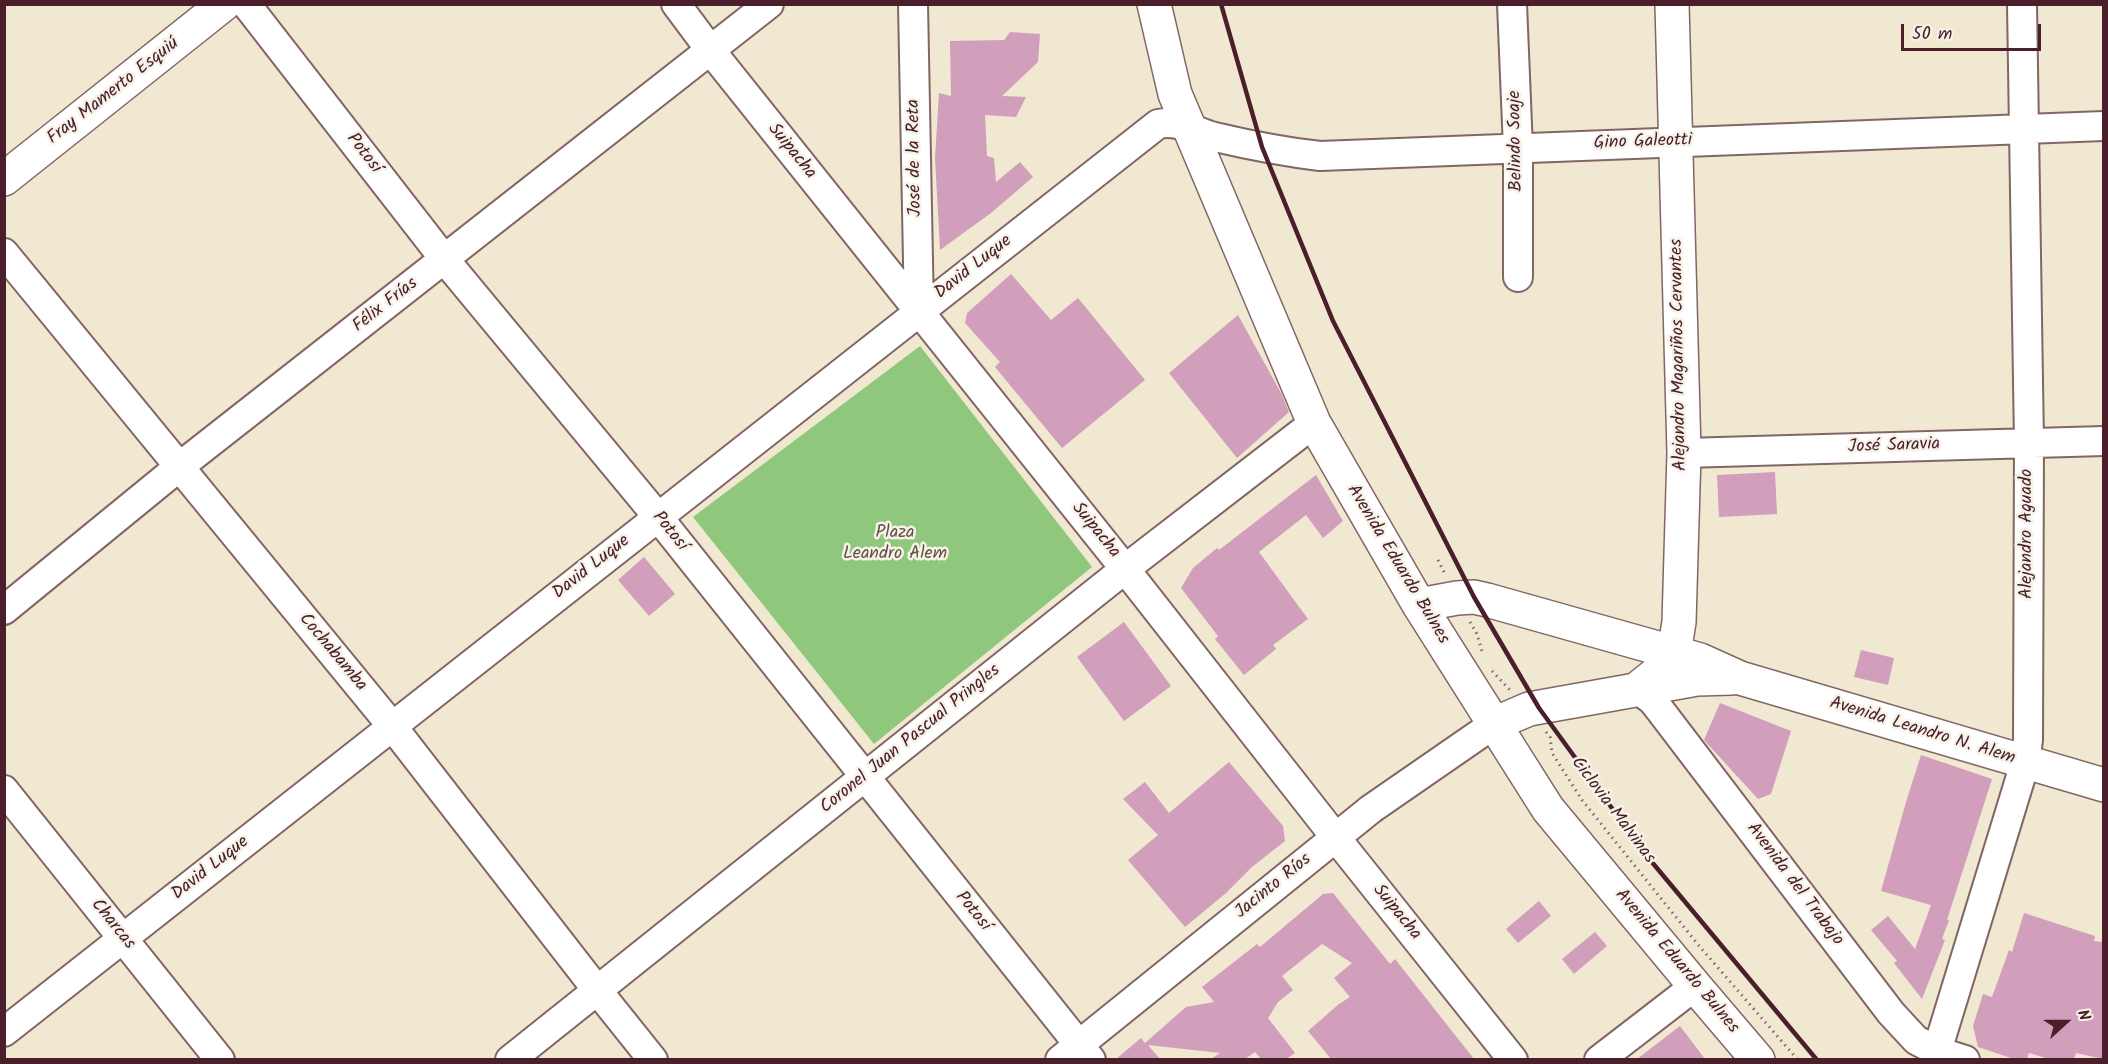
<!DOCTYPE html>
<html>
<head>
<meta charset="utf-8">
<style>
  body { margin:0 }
  #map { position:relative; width:2108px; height:1064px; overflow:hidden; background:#f0e8d0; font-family:Kalam,sans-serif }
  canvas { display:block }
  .frame { position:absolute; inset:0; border:6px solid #4a1f2b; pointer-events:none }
  .north { position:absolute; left:2036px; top:992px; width:60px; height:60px; -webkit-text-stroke:4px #f7f3e8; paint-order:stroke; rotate:69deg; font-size:16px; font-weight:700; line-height:24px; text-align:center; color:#4a1f2b }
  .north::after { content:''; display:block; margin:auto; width:21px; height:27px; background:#4a1f2b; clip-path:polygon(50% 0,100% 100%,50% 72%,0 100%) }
  .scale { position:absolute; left:1901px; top:24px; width:140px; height:27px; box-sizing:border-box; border:3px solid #4a1f2b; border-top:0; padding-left:8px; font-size:18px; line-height:21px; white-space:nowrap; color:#4a1f2b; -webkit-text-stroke:4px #f7f3e8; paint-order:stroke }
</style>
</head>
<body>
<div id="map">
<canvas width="2108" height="1064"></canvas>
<div class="frame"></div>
<div class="north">N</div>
<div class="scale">50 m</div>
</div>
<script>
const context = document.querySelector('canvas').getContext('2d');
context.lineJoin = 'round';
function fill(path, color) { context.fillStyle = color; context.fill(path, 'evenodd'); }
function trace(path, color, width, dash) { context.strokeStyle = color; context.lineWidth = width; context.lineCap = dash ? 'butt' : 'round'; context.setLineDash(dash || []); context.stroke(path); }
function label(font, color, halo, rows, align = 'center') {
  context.font = font + ' Kalam,sans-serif'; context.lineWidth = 5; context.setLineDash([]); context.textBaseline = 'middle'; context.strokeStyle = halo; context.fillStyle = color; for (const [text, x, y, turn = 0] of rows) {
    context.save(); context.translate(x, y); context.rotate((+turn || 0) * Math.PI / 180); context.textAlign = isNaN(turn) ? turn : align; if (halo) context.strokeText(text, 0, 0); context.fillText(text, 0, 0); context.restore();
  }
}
const green = new Path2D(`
  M920,346L1092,567L874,744L693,517Z`);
const building = new Path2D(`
  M1010,32L1040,34L1038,62L1002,96L1026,97L1016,117L985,115L987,156L994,158L996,182L1020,162L1033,177L991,213L940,250L935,158L939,93L951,96L950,41L1004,40Z
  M1011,274L1051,320L1078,298L1145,380L1062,448L995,367L1000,362L965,323L967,313Z
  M1238,315L1281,393L1289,412L1237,458L1169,373Z
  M1775,472L1777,514L1719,517L1717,475Z
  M1316,475L1343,521L1323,538L1306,515L1259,552L1308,619L1273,645L1276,649L1244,675L1215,639L1218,636L1181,588L1193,568L1217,548L1219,550Z
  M644,557L675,594L649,616L618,580Z
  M1124,622L1171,686L1124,721L1077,657Z
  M1861,650L1894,658L1888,685L1854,677Z
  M1720,703L1791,731L1771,794L1758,799L1704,740Z
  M1921,755L1992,779L1947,920H1949L1942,939L1945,940L1922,999L1894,963L1897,961L1871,930L1888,916L1915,949L1931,905L1881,891L1906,802Z
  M1229,762L1283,826L1285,841L1252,867L1226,893L1185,927L1128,860L1158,835L1123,799L1145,782L1169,813Z
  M1333,893L1390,964L1395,959L1474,1059H1331L1308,1031L1339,1004L1350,997L1334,978L1352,963L1322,944L1282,976L1293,990L1278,1002L1268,1018L1295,1053L1286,1059H1261L1255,1052L1245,1059H1211L1220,1053L1148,1045L1160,1059H1116L1141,1038L1145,1043L1186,1007L1214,1002L1202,987L1257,944L1260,947L1323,894Z
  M1539,901L1551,916L1518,943L1506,929Z
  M2024,913L2095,936L2094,941L2103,942V1059L2076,1053L2074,1059H2049L2029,1053L2027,1059H2014L1978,1047L1973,1026L1983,994L1992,997L2009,950L2012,952Z
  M1595,932L1607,946L1574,974L1562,959Z
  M1680,1026L1705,1059H1637Z`);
const path = new Path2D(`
  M1438,560L1445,574
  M1470,622L1477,634L1483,655
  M1492,671L1510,690
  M1546,732L1550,737L1552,753L1582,800L1700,947L1798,1060`);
const minor = new Path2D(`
  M246,4L445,260L658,517L1091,1060
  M676,4L711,51L1125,569L1336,838L1513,1060
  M913,4L919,312
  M1512,4L1518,149V277
  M4,253L392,726L597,990L653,1060
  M1684,453L2104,441
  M4,610L179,467L769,4
  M1637,689L1652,700L1660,710L1891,1013L1916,1040L1937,1051L1965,1060
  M4,790L220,1060
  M4,1032L1158,124C1180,119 1194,132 1215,137C1249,145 1285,152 1320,156L2104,126
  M1937,1051L2025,763L2028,740L2029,443L2022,4
  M510,1060L1125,569L1314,423
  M1060,1060L1371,809L1494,724
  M1599,1060L1695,986`);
const major = new Path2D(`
  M1154,4L1175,94L1314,423L1419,605L1548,809L1695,986L1758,1060
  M4,179L224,4
  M1419,605L1457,598L1474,597L1487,600L1700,660L1740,678L2104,785
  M1637,689L1662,669L1674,653L1679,622L1684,453L1672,4
  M1494,724L1529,709L1697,679L1732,678`);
const rail = new Path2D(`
  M1221,4L1262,147L1333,321L1474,597L1539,708L1646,855L1817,1060`);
const streetNames = [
  ["Fray Mamerto Esquiú",114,92,-38],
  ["Belindo Soaje",1517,141,-91],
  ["Gino Galeotti",1643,143,-2],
  ["Suipacha",791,152,51],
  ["Potosí",363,154,52],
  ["José de la Reta",916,158,-91],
  ["David Luque",974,268,-38],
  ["Félix Frías",386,306,-38],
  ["Alejandro Magariños Cervantes",1680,355,-91],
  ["José Saravia",1894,447,-2],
  ["Suipacha",1095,531,51],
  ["Potosí",669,532,51],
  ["Alejandro Aguado",2028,534,-90],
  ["Avenida Eduardo Bulnes",1397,565,59],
  ["David Luque",592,568,-38],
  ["Cochabamba",332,653,50],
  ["Avenida Leandro N. Alem",1922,732,17],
  ["Coronel Juan Pascual Pringles",911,740,-39],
  ["Ciclovia Malvinas",1612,811,53],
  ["David Luque",211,869,-38],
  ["Avenida del Trabajo",1794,885,53],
  ["Jacinto Ríos",1274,887,-39],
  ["Potosí",972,912,51],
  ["Suipacha",1396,913,51],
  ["Charcas",112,925,51],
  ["Avenida Eduardo Bulnes",1676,962,50]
];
const parkNames = [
  ["Plaza",895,534],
  ["Leandro Alem",895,555]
];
fill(green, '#8fc87c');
fill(building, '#d19ebc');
trace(minor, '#846565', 32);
trace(major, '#846565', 36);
trace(path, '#846565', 3, [1.5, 4.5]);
trace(minor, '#fff', 28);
trace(major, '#fff', 33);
trace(rail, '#4a1f2b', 4.5);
label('18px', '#4a1f2b', '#f7f3e8', streetNames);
label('18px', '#5f5243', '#f7f3e8', parkNames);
</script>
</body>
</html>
